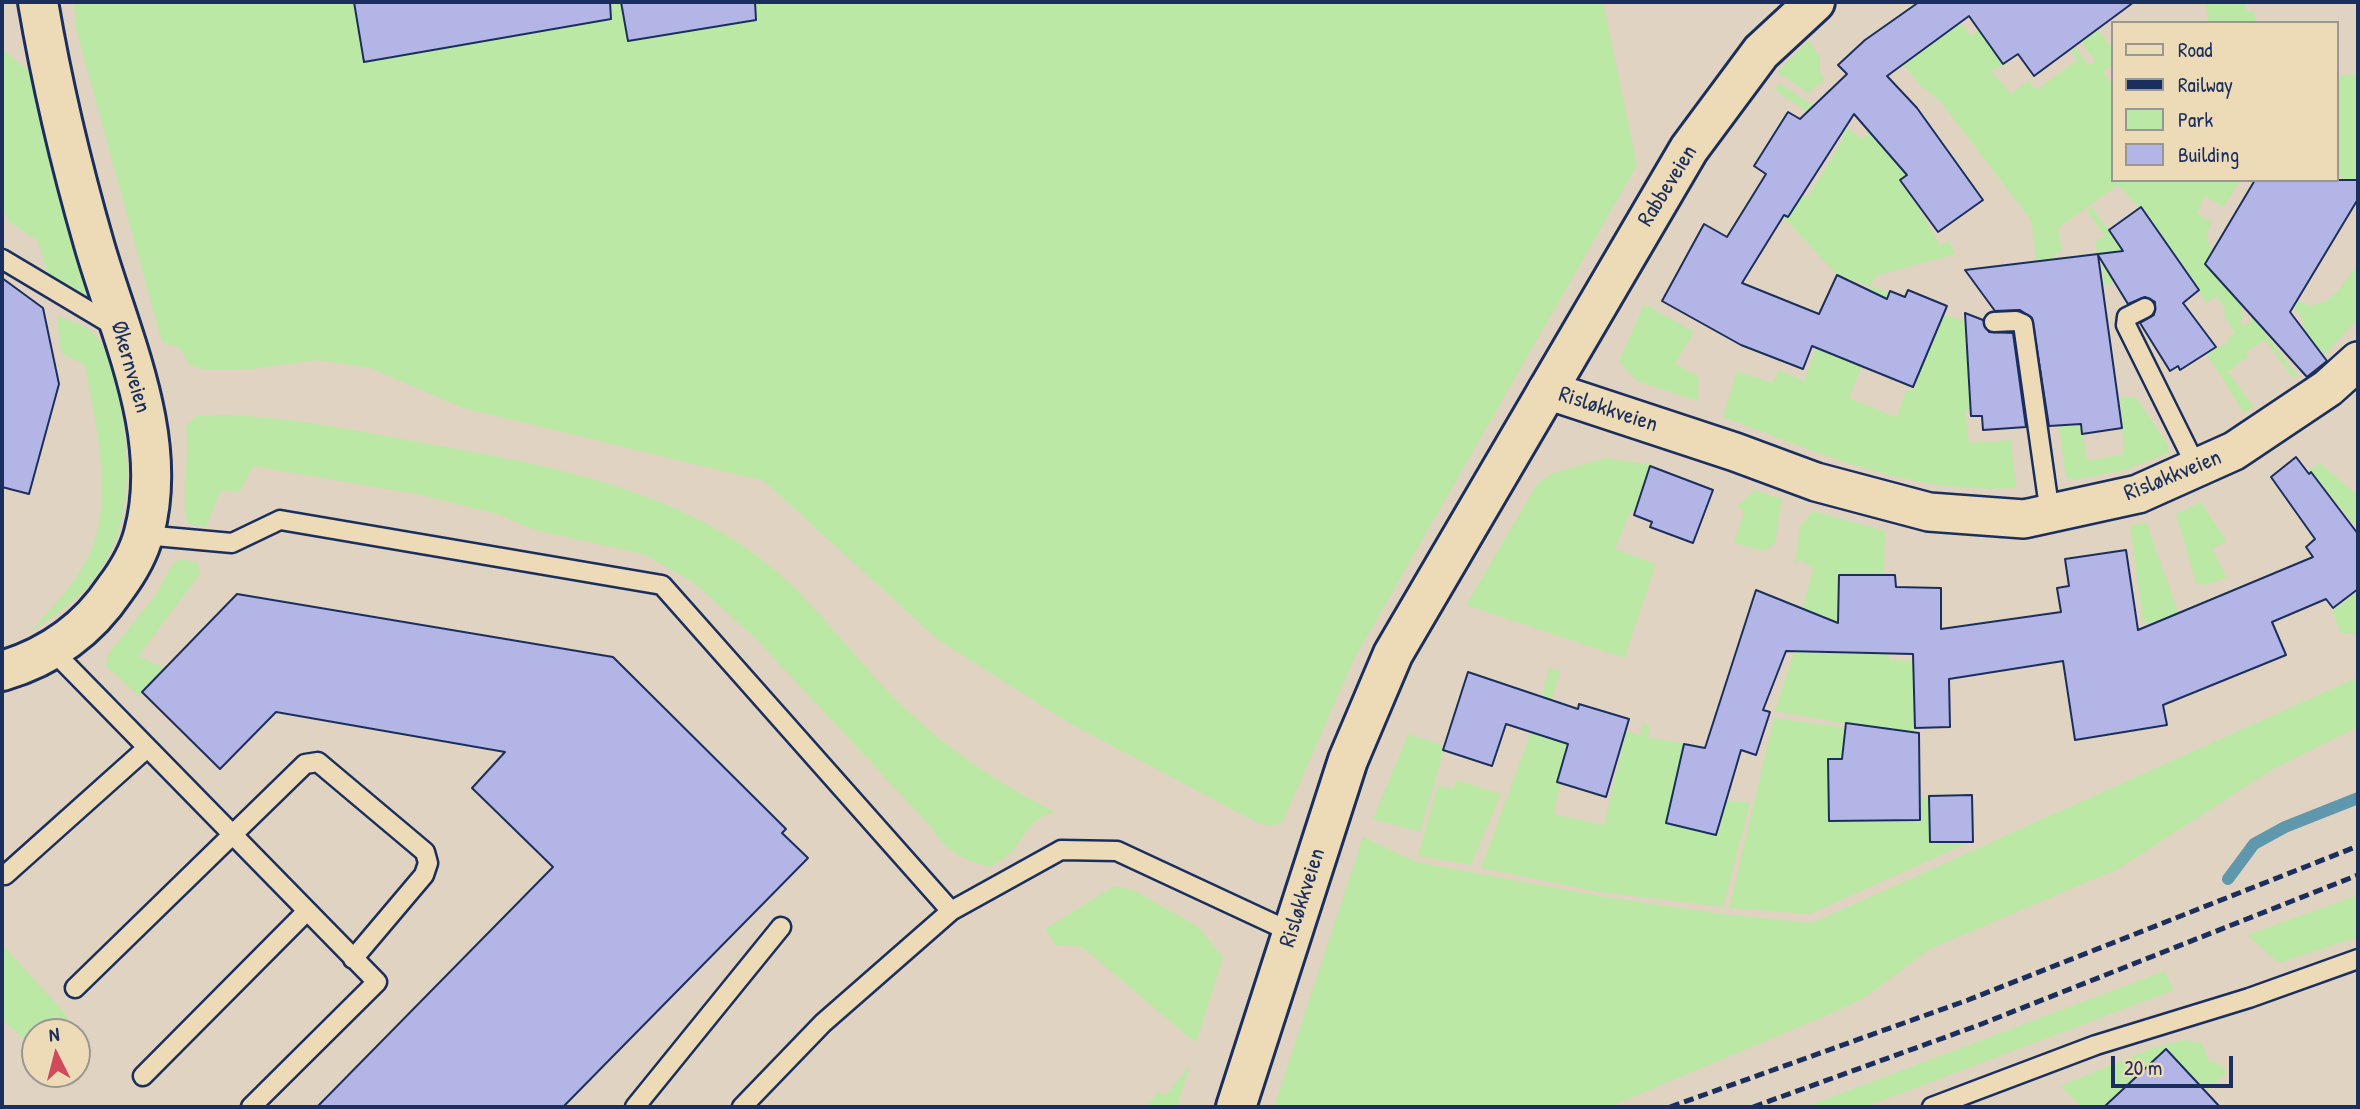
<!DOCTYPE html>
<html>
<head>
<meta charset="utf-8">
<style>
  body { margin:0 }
  #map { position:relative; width:2360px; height:1109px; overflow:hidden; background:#e1d3c1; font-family:"Patrick Hand",sans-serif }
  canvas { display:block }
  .frame { position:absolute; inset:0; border:4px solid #1b2f5e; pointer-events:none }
  .legend { position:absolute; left:2111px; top:21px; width:228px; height:161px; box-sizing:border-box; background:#eddbb8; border:2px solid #999694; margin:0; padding:9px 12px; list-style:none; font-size:21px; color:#1b2f5e }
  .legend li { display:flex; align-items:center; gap:14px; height:35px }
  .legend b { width:35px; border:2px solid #999694 }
  .north { position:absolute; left:21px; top:1018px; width:70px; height:70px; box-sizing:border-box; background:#eddbb8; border:2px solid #999694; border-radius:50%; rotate:354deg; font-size:19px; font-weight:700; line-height:28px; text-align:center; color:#1b2f5e }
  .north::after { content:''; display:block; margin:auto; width:24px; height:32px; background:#d1495b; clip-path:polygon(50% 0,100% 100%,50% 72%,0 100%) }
  .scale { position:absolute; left:2111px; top:1056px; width:122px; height:32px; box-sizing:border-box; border:4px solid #1b2f5e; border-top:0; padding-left:9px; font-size:21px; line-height:24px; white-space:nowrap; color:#1b2f5e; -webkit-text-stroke:5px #eddbb8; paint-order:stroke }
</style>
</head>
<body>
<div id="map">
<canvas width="2360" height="1109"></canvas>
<div class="frame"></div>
<ul class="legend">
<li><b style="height:9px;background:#eddbb8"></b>Road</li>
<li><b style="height:9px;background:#1b2f5e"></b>Railway</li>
<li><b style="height:19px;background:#bce8a6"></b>Park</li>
<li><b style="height:19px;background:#b3b5e6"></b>Building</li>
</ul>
<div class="north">N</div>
<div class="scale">20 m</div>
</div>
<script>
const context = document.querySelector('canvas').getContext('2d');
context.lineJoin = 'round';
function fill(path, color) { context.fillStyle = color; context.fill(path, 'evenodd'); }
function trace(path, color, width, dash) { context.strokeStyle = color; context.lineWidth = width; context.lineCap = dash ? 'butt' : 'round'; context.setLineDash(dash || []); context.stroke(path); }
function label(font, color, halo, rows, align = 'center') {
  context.font = font + ' "Patrick Hand",sans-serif'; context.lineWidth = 5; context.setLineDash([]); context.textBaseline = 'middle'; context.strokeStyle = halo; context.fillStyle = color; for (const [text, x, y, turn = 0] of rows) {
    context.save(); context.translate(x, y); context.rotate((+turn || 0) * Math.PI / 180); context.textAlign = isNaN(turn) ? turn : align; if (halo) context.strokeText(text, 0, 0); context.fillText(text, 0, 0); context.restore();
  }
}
const green = new Path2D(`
  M74,2H1603L1637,165L1354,659L1282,823L1271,826L1258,823L1069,723L937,639L764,481L463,408L370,368L317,360L252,369H202L189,365L180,348L162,342L76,29Z
  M2044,2H2115L2090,20L2113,49V64L2103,71L2113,85V180H2241L2223,207L2204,196L2197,213L2212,223L2206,235L2211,249L2263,282L2247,305L2240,311L2244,318L2239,321L2244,326L2254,319L2298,376L2293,378L2265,340L2246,352L2248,356L2228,372L2254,407L2244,413L2207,354L2229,341L2227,338L2235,333L2223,314L2226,311L2217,296L2206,303L2198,289L2167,290L2190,275L2142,211L2118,185L2058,228L2062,252L2056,253L2053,260L2072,353L2087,461L2124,454L2120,397H2136L2168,445L2169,453L2124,470L2074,480L2066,477L2031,220L1940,101L1922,87L1900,61L1961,23L1971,36L1979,30L2005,64L1991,71L2011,94L2029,80L2036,90L2077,60L2070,48L2074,45L2088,65L2096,62L2057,8L2050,11Z
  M2206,2H2246V12H2254L2256,23H2208Z
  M1808,41L1820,56V72L1824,80L1808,93L1777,72Z
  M2,49L38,79L90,295L85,299L50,283L38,241L8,221L2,205Z
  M2355,74L2358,98L2357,186L2337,175V76Z
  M1779,83L1863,139L1868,132L1893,160L1902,153L1915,169L1902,179L1940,245L1948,241L1956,254L1875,276L1871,286L1891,293L1849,398L1896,417L1907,389L1912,391L1942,314L1973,324V409L1965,411L1969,443L2011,440L2016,488C1908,495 1822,453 1723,417L1737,371L1773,383L1779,370L1804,381L1825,325L1856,324L1871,287L1837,275L1789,223L1769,207L1785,184L1807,198L1844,137L1775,90Z
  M2092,207L2128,257V271L2105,287L2100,254H2097L2095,242L2105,236L2087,211Z
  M2358,264V318L2326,354L2320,350L2317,352L2305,337L2302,318L2284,295L2311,306L2326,301L2337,292Z
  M1644,304L1694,332L1675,364L1699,377L1697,401L1637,381L1619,361Z
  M57,316C67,320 82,324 91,331C117,352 127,437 127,470C127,498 121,533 107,559C90,591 60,612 30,632C53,607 77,582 91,551C114,498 95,419 85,365L61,353Z
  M223,415C284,416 342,428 402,439C524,461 659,481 760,558C812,598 851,654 896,700C944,747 996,782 1055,812C1031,818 1028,831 1014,849C1008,857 998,862 990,867C967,861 944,852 933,829L754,637L693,582L643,554L535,530L497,514L421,495L253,466L240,492L221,490L206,527L188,524C181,503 190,454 186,426L196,416Z
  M1605,458L1653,465L1635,512H1630L1615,549L1656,564L1624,658L1466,605L1537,484L1551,474Z
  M2320,463L2358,496V529L2309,470Z
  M1755,490L1782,499L1775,543L1764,551L1734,543L1744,511L1737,506Z
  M2201,502L2227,542L2212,548L2227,578L2204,585L2196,583L2176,514Z
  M1813,511L1885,531L1884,574L1839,575V653L1889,654L1890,660L1919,661L1916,728L1911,736L1775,711L1798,640L1795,638L1813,568L1801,560L1795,564L1800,526Z
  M2146,522L2186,634L2143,622L2130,526Z
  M183,559L197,563L200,574L138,656L164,668L139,696L106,666L108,654L155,596L173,563Z
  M2358,591V634L2341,633L2332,611Z
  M1549,669L1560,670L1543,729L1571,742L1553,814L1604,825L1626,731L1640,736L1643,724L1650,726L1648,737L1687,744L1668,823L1717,835L1726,800L1750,803L1723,907L1599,892L1481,868L1537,715Z
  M2358,677V727L2273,769L2118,869L1930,949L1864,998L1830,1014L1609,1107H1274L1363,837L1416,862L1599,896L1721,914L1812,923Z
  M1774,718L1846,728L1843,760L1832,761V822L1921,821V797L1931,798L1935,844L1970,842L1810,914L1729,908Z
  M1408,734L1445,746L1420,832L1373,819Z
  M1456,780L1501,794L1471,865L1418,856L1438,785L1453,789Z
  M1114,886L1133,890L1197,926L1223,957L1196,1043L1082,947L1056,945L1045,929Z
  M2358,895V937L2279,963L2247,935Z
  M2,944L68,1017L51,1032H35V1050L2,1019Z
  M2164,971L2174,990L1865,1107H1805Z
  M2184,1040L2202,1043L2208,1060L2220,1064L2227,1072L2208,1090L2169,1053L2111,1107H2081L2060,1086L2153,1048Z
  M1190,1065L1177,1107H1146L1158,1092L1166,1095Z`);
const stream = new Path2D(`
  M2228,879L2254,844L2285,827L2358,798`);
const building = new Path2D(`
  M354,2H610L611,19L364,62Z
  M621,2H755L756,20L628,41Z
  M1919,2H2134L2034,76L2018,54L2003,64L1969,16L1887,76L1917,108L1983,200L1938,232L1900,180L1907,175L1854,114L1788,217L1784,215L1742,283L1819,314L1837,275L1887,299L1890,291L1905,297L1908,290L1947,306L1913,387L1812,346L1803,369L1741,345L1662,301L1704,224L1727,237L1766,174L1754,166L1788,112L1800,119L1847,74L1838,65L1865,40Z
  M2255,180H2358V199L2290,312L2327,361L2307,377L2205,264Z
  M2141,207L2199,290L2183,303L2216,347L2180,370L2178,366L2170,371L2140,323L2154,315L2155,302L2145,297L2128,304L2098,255L2122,428L2082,434L2081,424L2049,426L2032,318L2020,310L1995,311L1965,270L2123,251L2109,230Z
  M2,278L43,308L59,384L29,494L2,487Z
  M1965,313L1983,320L1989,332L2013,333L2026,427L1983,430L1982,416H1971Z
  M2296,457L2309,474L2311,472L2358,534V589L2333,608L2326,599L2272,622L2286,655L2163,705L2167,725L2075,740L2063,661L1949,679L1950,727L1915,728L1913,654L1786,651L1763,710L1770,712L1756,755L1741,750L1716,835L1666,823L1684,744L1705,748L1756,590L1838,623L1839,575H1895L1896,587L1941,588V629L2061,612L2057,588L2069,586L2065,559L2126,550L2138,630L2313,557L2306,547L2315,539L2271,477Z
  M1650,466L1713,490L1693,543L1650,527L1652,522L1634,515Z
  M237,594L613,657L786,829L782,833L808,858L563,1107H317L553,867L472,788L505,752L276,712L220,769L142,692Z
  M1468,672L1578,709L1579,704L1629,719L1606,797L1557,782L1568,744L1506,724L1492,766L1443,750Z
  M1846,723L1919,733L1920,820L1829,821L1828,759H1842Z
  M1972,795L1973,842H1930L1929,796Z
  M2166,1049L2220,1107H2104Z`);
const service = new Path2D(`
  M2,259L116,327
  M2145,308L2127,317L2126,325L2197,468
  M1994,322L2016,321L2023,324L2050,514
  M144,535L232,543L280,520L662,585L951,911L1061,850L1117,851L1291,932
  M52,650L377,982L251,1107
  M5,875L147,748
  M75,988L305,764L318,762L425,852L428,863L424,875L353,959
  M143,1076L307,911
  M635,1107L781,927
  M742,1107L823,1023L951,911
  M1932,1107L2096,1045L2249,998L2358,959`);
const minor = new Path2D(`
  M1547,390L1735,452L1816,482L1929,512L2024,519L2138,494L2234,451L2328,388L2358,361`);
const tertiary = new Path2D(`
  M2,671C49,657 87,631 115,589C127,573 139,553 144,533C170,437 120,335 94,244C71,164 52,84 38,2
  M1236,1107L1348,760L1393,654L1689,149L1761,52L1815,2`);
const rail = new Path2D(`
  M1670,1107L1968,1000L2358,846
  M1753,1107L1979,1025L2358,875`);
const streetNames = [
  ["Rabbeveien",1668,186,-58],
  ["Økernveien",130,367,74],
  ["Risløkkveien",1608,410,18],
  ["Risløkkveien",2173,476,-22],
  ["Risløkkveien",1303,898,-72]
];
fill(green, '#bce8a6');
trace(stream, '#5f98ad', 12);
fill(building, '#b3b5e6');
trace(building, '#1b2f5e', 2);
trace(service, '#1b2f5e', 23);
trace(minor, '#1b2f5e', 42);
trace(tertiary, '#1b2f5e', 44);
trace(service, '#eddbb8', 18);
trace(minor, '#eddbb8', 37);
trace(tertiary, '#eddbb8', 38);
trace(rail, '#1b2f5e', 5, [10, 5]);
label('23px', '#1b2f5e', '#eddbb8', streetNames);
</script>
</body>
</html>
